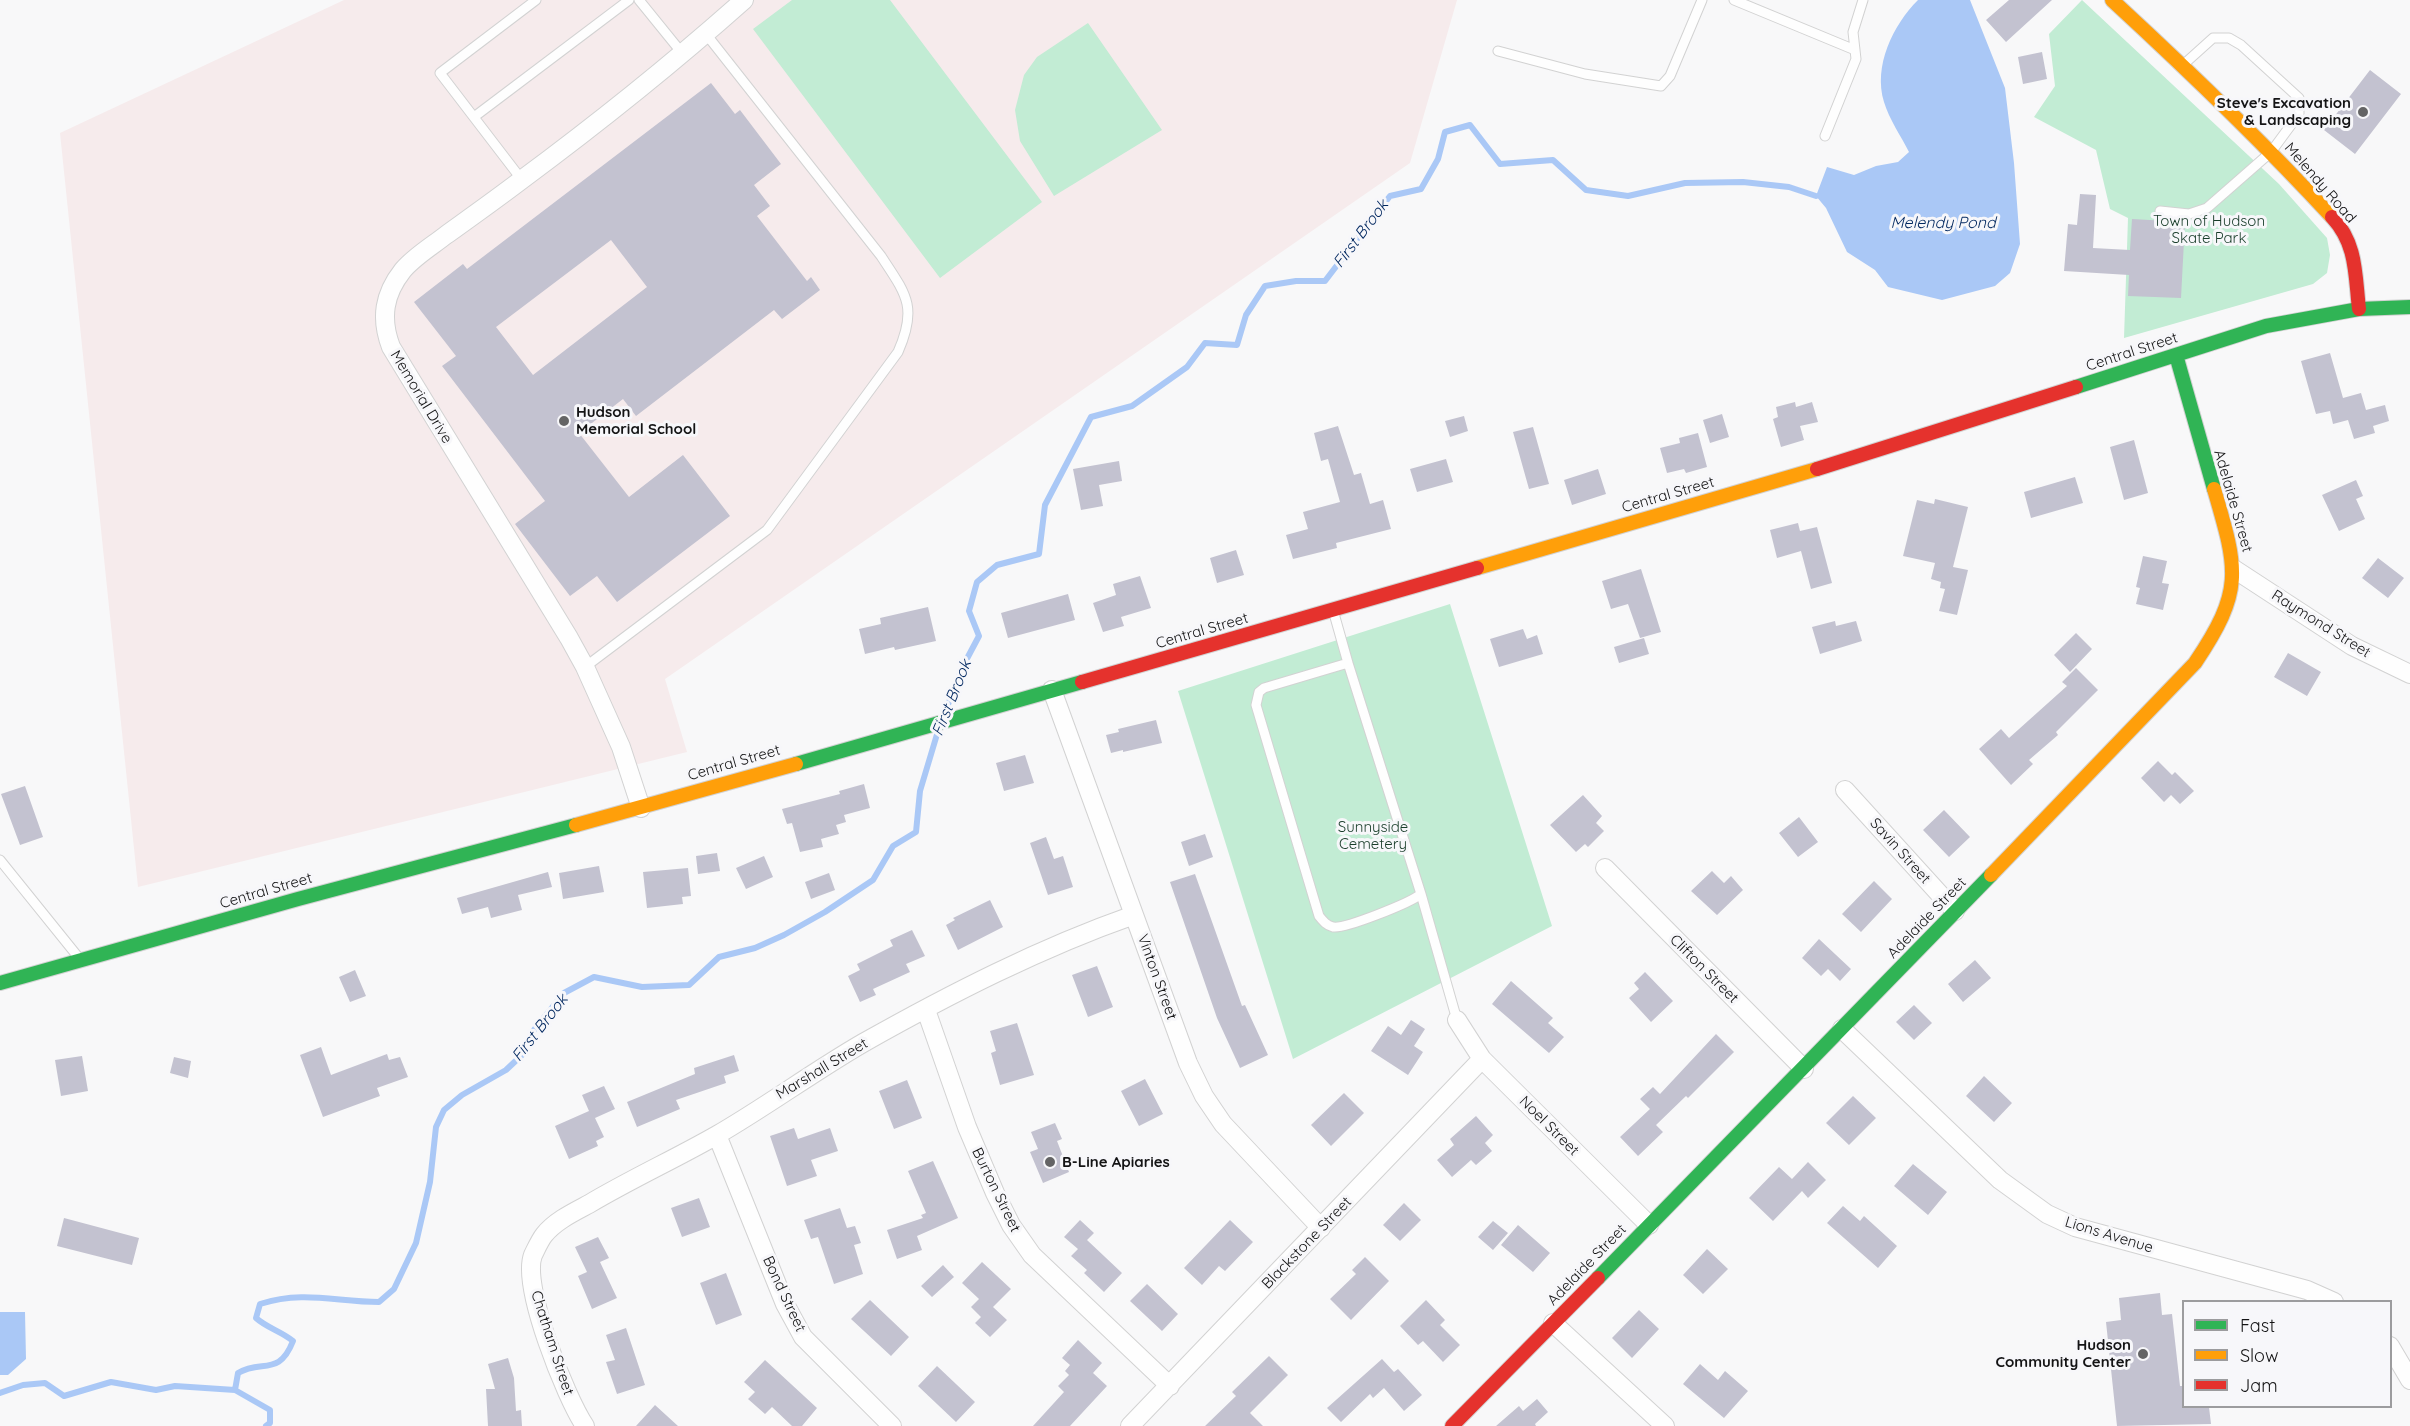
<!DOCTYPE html>
<html>
<head>
<meta charset="utf-8">
<style>
  body { margin:0 }
  #map { position:relative; width:2410px; height:1426px; overflow:hidden; background:#f8f8f9; font-family:Quicksand,sans-serif }
  canvas { display:block }
  .legend { position:absolute; left:2182px; top:1300px; width:210px; height:108px; box-sizing:border-box; background:#f7f7fa; border:2px solid #9c9c9e; margin:0; padding:8px 10px; list-style:none; font-size:18px; color:#141415 }
  .legend li { display:flex; align-items:center; gap:12px; height:30px }
  .legend b { width:30px; border:2px solid #9c9c9e }
</style>
</head>
<body>
<div id="map">
<canvas width="2410" height="1426"></canvas>
<ul class="legend">
<li><b style="height:8px;background:#30b455"></b>Fast</li>
<li><b style="height:8px;background:#ff9f0a"></b>Slow</li>
<li><b style="height:8px;background:#e5322d"></b>Jam</li>
</ul>
</div>
<script>
const context = document.querySelector('canvas').getContext('2d');
context.lineJoin = 'round';
function fill(path, color) { context.fillStyle = color; context.fill(path, 'evenodd'); }
function trace(path, color, width, dash) { context.strokeStyle = color; context.lineWidth = width; context.lineCap = dash ? 'butt' : 'round'; context.setLineDash(dash || []); context.stroke(path); }
function label(font, color, halo, rows, align = 'center') {
  context.font = font + ' Quicksand,sans-serif'; context.lineWidth = 6; context.setLineDash([]); context.textBaseline = 'middle'; context.strokeStyle = halo; context.fillStyle = color; for (const [text, x, y, turn = 0] of rows) {
    context.save(); context.translate(x, y); context.rotate((+turn || 0) * Math.PI / 180); context.textAlign = isNaN(turn) ? turn : align; if (halo) context.strokeText(text, 0, 0); context.fillText(text, 0, 0); context.restore();
  }
}
const education = new Path2D(`
  M344,0H1457L1410,163L665,679L687,752L138,887L60,133Z`);
const green = new Path2D(`
  M792,0H890L1042,202L940,278L753,29Z
  M2082,0L2279,184L2327,238L2330,255L2327,273L2313,284L2124,338L2128,218L2110,209L2096,150L2034,117L2055,86L2049,34Z
  M1088,23L1162,130L1054,196L1020,141L1015,110L1024,75L1037,57Z
  M1450,604L1552,926L1293,1059L1178,691Z`);
const water = new Path2D(`
  M1918,0H1970L2005,88L2014,163L2020,244L2010,273L1995,286L1942,300L1888,287L1875,270L1847,252L1826,208L1816,196L1827,167L1854,175L1876,166L1898,162L1909,152C1901,136 1889,119 1884,102C1873,66 1893,25 1918,0Z
  M0,1312H25L26,1359L8,1375H0Z`);
const stream = new Path2D(`
  M944,715L962,668L979,636L969,611L977,582L997,565L1039,554L1045,505L1091,417L1132,406L1187,367L1205,343L1237,345L1246,315L1265,286L1296,281H1325L1390,196L1421,189L1438,159L1445,132L1470,125L1500,164L1553,160L1586,190L1628,196L1685,183L1743,182L1789,187L1816,196
  M0,1393L23,1385L45,1383L64,1396L111,1382L156,1390L175,1386L235,1390
  M266,1426L270,1423V1410L235,1390L238,1373C262,1359 279,1377 293,1341C281,1331 267,1328 256,1318L260,1304C304,1290 336,1302 379,1302L394,1289L416,1243L430,1182L436,1127L444,1110L462,1095L506,1070L523,1054L534,1030L564,993L594,977L642,987L689,985L719,957L755,948L784,935L825,912L873,880L893,846L916,832L920,791L938,731`);
const building = new Path2D(`
  M2009,0H2052L2006,42L1986,20Z
  M2042,52L2047,79L2023,84L2018,57Z
  M2370,70L2401,94L2355,154L2324,130Z
  M711,83L735,114L740,110L781,164L754,185L770,206L757,216L807,281L811,277L820,290L782,319L774,310L636,416L623,399L579,433L629,497L683,455L730,516L617,602L597,576L570,596L515,524L545,501L442,366L456,356L414,302L463,264L467,269ZM611,240L647,287L533,375L496,327Z
  M2080,194L2096,195L2093,248L2130,250L2132,219L2185,222L2181,298L2128,296L2129,275L2064,271L2068,224L2077,225Z
  M2330,353L2343,398L2361,393L2366,410L2385,405L2389,421L2373,426L2375,433L2354,439L2348,420L2333,424L2330,411L2316,414L2301,361Z
  M1795,402L1796,407L1812,402L1818,422L1800,426L1804,440L1781,447L1773,419L1778,417L1776,407Z
  M1722,414L1729,437L1710,443L1703,420Z
  M1464,416L1468,431L1450,437L1445,421Z
  M1338,426L1354,475L1361,473L1370,504L1383,500L1391,529L1336,543L1337,548L1293,559L1286,535L1308,529L1303,512L1340,502L1328,459L1321,461L1314,433Z
  M1533,427L1549,484L1529,489L1513,432Z
  M1698,433L1707,467L1686,473L1684,469L1667,473L1660,448L1680,443L1679,438Z
  M2134,440L2148,493L2124,500L2110,447Z
  M1446,459L1453,482L1417,492L1410,469Z
  M1119,461L1122,481L1099,485L1103,506L1081,510L1073,469Z
  M1598,469L1606,494L1572,505L1564,480Z
  M2075,477L2083,503L2031,518L2024,492Z
  M2356,480L2363,496L2356,499L2365,519L2339,531L2322,495Z
  M1935,499L1968,507L1953,567L1968,570L1957,615L1939,611L1945,589L1940,588L1941,582L1931,579L1935,563L1903,556L1917,500L1934,504Z
  M1798,523L1800,531L1817,527L1832,583L1811,589L1801,551L1777,558L1770,530Z
  M1236,550L1244,575L1217,583L1210,558Z
  M2143,556L2167,561L2162,583L2169,584L2163,610L2136,604L2140,588L2136,587Z
  M2378,558L2404,578L2388,598L2362,578Z
  M1641,569L1661,632L1640,638L1628,604L1611,609L1602,581Z
  M1140,576L1151,608L1121,617L1124,626L1103,632L1093,603L1116,595L1113,584Z
  M1068,594L1075,620L1008,638L1001,613Z
  M928,607L936,641L895,650L894,647L865,654L859,629L881,624L880,618Z
  M1835,621L1836,626L1856,621L1862,641L1820,654L1812,627Z
  M1523,629L1527,639L1537,635L1543,654L1499,667L1490,639Z
  M2076,633L2092,649L2070,672L2054,655Z
  M1644,638L1649,654L1619,663L1614,647Z
  M2288,653L2321,672L2307,696L2274,677Z
  M2076,668L2098,690L2056,732L2058,735L2029,760L2033,764L2011,785L1979,749L2001,729L2009,738L2067,686L2062,682Z
  M1156,720L1162,743L1123,752V750L1111,753L1106,735L1119,732L1118,729Z
  M1025,755L1034,783L1004,791L996,763Z
  M2158,761L2172,775L2175,772L2194,791L2180,804L2171,795L2164,802L2141,778Z
  M864,784L870,808L844,815L846,822L836,825L839,834L821,839L823,847L800,852L792,823L787,824L782,809L840,794L839,791Z
  M25,786L43,837L20,845L1,794Z
  M1583,795L1602,816L1596,823L1604,831L1588,847L1585,844L1576,852L1550,825Z
  M1944,810L1970,837L1949,857L1923,830Z
  M1799,817L1818,842L1798,857L1779,833Z
  M1205,834L1213,857L1189,866L1181,842Z
  M1046,837L1054,859L1063,856L1073,887L1048,895L1030,843Z
  M717,853L720,871L698,874L696,856Z
  M764,856L773,877L746,889L736,868Z
  M599,866L604,892L563,899L559,873Z
  M688,868L691,896L682,897L683,904L647,908L643,872Z
  M1712,871L1724,883L1731,876L1743,890L1717,915L1691,891Z
  M548,872L552,887L518,895L522,910L491,918L488,907L462,914L457,898Z
  M829,873L835,890L811,899L805,882Z
  M1195,874L1242,1006L1245,1005L1268,1055L1240,1068L1217,1018L1170,882Z
  M1874,881L1892,899L1861,932L1842,914Z
  M990,900L1003,927L958,950L946,925L955,920L953,918Z
  M912,930L925,956L906,964L910,972L873,989L876,995L860,1002L848,976L860,970L857,964L893,946L890,940Z
  M1819,939L1851,969L1840,981L1828,969L1821,976L1802,958Z
  M1975,960L1991,978L1963,1002L1948,984Z
  M1097,966L1113,1007L1088,1017L1072,975Z
  M355,970L366,996L350,1002L339,977Z
  M1645,972L1673,1001L1651,1022L1629,998L1639,989L1634,983Z
  M1511,981L1553,1018L1548,1023L1564,1037L1549,1053L1492,1004Z
  M1914,1005L1932,1023L1914,1040L1896,1022Z
  M1411,1020L1425,1029L1414,1046L1423,1052L1408,1075L1371,1051L1388,1026L1401,1035Z
  M1017,1023L1034,1075L1000,1085L991,1053L996,1051L990,1031Z
  M1716,1034L1734,1052L1688,1098L1686,1096L1656,1125L1663,1132L1638,1156L1620,1137L1650,1109L1640,1099L1653,1087L1660,1094Z
  M321,1047L331,1075L387,1054L389,1060L400,1057L408,1077L377,1088L380,1096L323,1117L300,1055Z
  M734,1055L739,1071L724,1076L726,1083L676,1100L680,1109L637,1127L627,1102L695,1074L694,1068Z
  M82,1056L88,1091L61,1096L55,1060Z
  M174,1057L191,1061L188,1078L170,1073Z
  M1984,1076L2012,1103L1994,1122L1966,1096Z
  M1145,1079L1163,1114L1139,1126L1121,1091Z
  M907,1080L922,1118L894,1129L879,1091Z
  M604,1086L615,1109L595,1118L604,1137L596,1141L598,1146L569,1159L555,1126L589,1111L582,1095Z
  M1344,1093L1364,1113L1331,1146L1311,1125Z
  M1853,1096L1876,1118L1849,1145L1826,1123Z
  M1476,1116L1493,1135L1485,1143L1492,1151L1476,1165L1471,1160L1452,1177L1437,1160L1454,1145L1450,1139Z
  M1055,1123L1062,1139L1057,1141L1069,1172L1043,1183L1030,1152L1038,1149L1031,1132Z
  M794,1128L798,1139L830,1128L838,1151L811,1160L817,1176L787,1186L770,1136Z
  M933,1161L958,1218L917,1236L922,1250L897,1259L887,1230L923,1218L921,1215L926,1213L908,1171Z
  M1808,1162L1826,1180L1808,1198L1802,1191L1773,1221L1749,1198L1779,1167L1792,1179Z
  M1913,1164L1947,1192L1928,1215L1894,1186Z
  M699,1198L710,1227L682,1237L671,1208Z
  M1404,1203L1421,1220L1400,1241L1383,1225Z
  M1843,1206L1860,1221L1864,1216L1897,1246L1878,1268L1827,1223Z
  M840,1208L847,1228L855,1226L861,1243L854,1245L863,1274L834,1284L818,1237L811,1239L804,1220Z
  M64,1218L139,1238L132,1265L57,1246Z
  M1080,1220L1094,1233L1087,1240L1122,1273L1104,1292L1084,1273L1087,1270L1071,1256L1078,1249L1064,1237Z
  M1230,1220L1253,1242L1225,1271L1219,1266L1202,1285L1184,1268Z
  M1493,1221L1508,1233L1493,1250L1478,1237Z
  M1518,1225L1550,1253L1533,1272L1501,1245Z
  M598,1237L609,1258L600,1262L617,1298L592,1309L578,1276L587,1272L575,1247Z
  M1707,1249L1728,1269L1703,1294L1683,1275Z
  M1365,1257L1389,1281L1351,1320L1330,1299L1356,1274L1352,1270Z
  M982,1262L1011,1289L993,1307L1007,1320L990,1337L975,1323L981,1317L971,1307L979,1299L962,1283Z
  M943,1265L954,1277L932,1297L921,1286Z
  M726,1273L742,1315L716,1325L700,1283Z
  M1147,1284L1178,1314L1162,1331L1130,1301Z
  M2160,1293L2162,1315L2172,1314L2180,1386H2184V1407H2209L2211,1424L2117,1426L2106,1322L2121,1320L2119,1298Z
  M870,1300L909,1337L891,1356L851,1319Z
  M1426,1300L1445,1320L1440,1325L1460,1345L1443,1362L1423,1341L1418,1345L1400,1326Z
  M1639,1310L1659,1329L1632,1358L1612,1338Z
  M626,1328L645,1385L617,1394L606,1362L615,1360L606,1335Z
  M1078,1340L1102,1363L1093,1373L1107,1386L1070,1426H1033L1064,1392L1058,1386L1069,1375L1065,1371L1070,1365L1062,1358Z
  M1269,1356L1288,1375L1250,1413L1263,1426H1205L1236,1396L1232,1392Z
  M508,1358L514,1378L516,1411L521,1410L522,1426H488L486,1389H495L488,1364Z
  M1382,1359L1394,1372L1398,1369L1422,1395L1404,1411L1384,1388L1373,1398L1370,1394L1341,1422L1327,1408Z
  M765,1360L817,1408L802,1426H792L772,1407L765,1414L748,1399L755,1392L744,1382Z
  M1700,1364L1718,1380L1725,1371L1748,1391L1724,1418L1683,1384Z
  M937,1366L975,1402L956,1422L918,1386Z
  M1537,1399L1548,1412L1535,1424L1536,1426H1496L1519,1406L1523,1411Z
  M655,1405L678,1426H636Z`);
const lane = new Path2D(`
  M639,0L682,53
  M1734,0L1855,50
  M1498,51L1585,74L1661,86L1670,76L1702,0
  M474,117L629,0
  M1825,136L1856,59L1853,32L1863,0
  M522,180L440,73L536,0
  M2160,211L2189,214L2207,208L2271,152L2299,114V98L2241,45L2229,38H2213L2183,65
  M1333,610L1348,663
  M585,667L767,530L898,352C918,307 906,294 881,256L706,34
  M0,860L79,958
  M1421,894C1410,903 1345,929 1333,927C1326,925 1323,921 1319,916L1256,705L1259,692L1264,688L1348,663L1421,894L1457,1020`);
const street = new Path2D(`
  M2234,569L2352,646L2410,674
  M1052,690L1188,1063L1204,1096L1223,1124L1321,1228
  M1845,790L1955,911
  M641,808L621,747L585,667L569,638L391,347C380,318 384,294 403,270C415,256 432,246 446,235C471,217 495,200 520,181C597,124 672,64 744,0
  M1605,868L1804,1069
  M926,1010L967,1127L995,1193L1011,1225L1032,1255L1170,1386
  M1457,1020L1482,1059L1649,1225
  M1842,1029L2000,1180L2047,1214L2075,1227L2307,1290L2334,1302
  M717,1135L785,1304L803,1337L892,1426
  M1553,1323L1665,1426
  M2390,1346L2410,1380
  M585,1426C566,1398 521,1286 533,1255C536,1249 540,1240 544,1235C555,1221 574,1212 589,1204C631,1179 675,1159 717,1135C767,1106 813,1072 863,1043C950,994 1040,948 1134,915
  M1130,1426L1482,1059`);
const fast = new Path2D(`
  M2176,355L2214,489
  M2076,387L2266,326L2359,309L2410,307
  M796,764L1082,682
  M0,983L298,899L576,825
  M1598,1278L1991,875`);
const slow = new Path2D(`
  M2112,0C2188,70 2262,141 2332,217
  M1477,568L1817,469
  M576,825L796,764
  M1991,875L2195,663C2244,590 2238,571 2214,489`);
const jam = new Path2D(`
  M2332,217C2357,244 2355,274 2359,309
  M1817,469L2076,387
  M1082,682L1477,568
  M1452,1426L1598,1278`);
const markers = [
  [2363,112,6,"#646465"],
  [564,421,6,"#646465"],
  [1050,1162,6,"#646465"],
  [2143,1354,6,"#646465"]
];
const poiNames = [
  ["Steve's Excavation",2351,103],
  ["& Landscaping",2351,120],
  ["Hudson",576,412,"left"],
  ["Memorial School",576,429,"left"],
  ["B-Line Apiaries",1062,1162,"left"],
  ["Hudson",2131,1345],
  ["Community Center",2131,1362]
];
const streetNames = [
  ["Melendy Road",2320,183,49],
  ["Central Street",2132,352,-18],
  ["Memorial Drive",421,397,59],
  ["Central Street",1668,495,-16],
  ["Adelaide Street",2233,501,74],
  ["Raymond Street",2321,624,32],
  ["Central Street",1202,631,-16],
  ["Central Street",734,763,-16],
  ["Savin Street",1900,851,48],
  ["Central Street",266,891,-16],
  ["Adelaide Street",1927,918,-46],
  ["Clifton Street",1704,969,45],
  ["Vinton Street",1157,977,70],
  ["Marshall Street",822,1069,-31],
  ["Noel Street",1549,1126,45],
  ["Burton Street",996,1190,64],
  ["Lions Avenue",2109,1235,17],
  ["Blackstone Street",1307,1243,-46],
  ["Adelaide Street",1587,1265,-46],
  ["Bond Street",784,1294,65],
  ["Chatham Street",552,1343,72]
];
const parkNames = [
  ["Town of Hudson",2209,221],
  ["Skate Park",2209,238],
  ["Sunnyside",1373,827],
  ["Cemetery",1373,844]
];
const waterNames = [
  ["Melendy Pond",1943,223],
  ["First Brook",1361,234,-53],
  ["First Brook",952,698,-68],
  ["First Brook",540,1028,-52]
];
fill(education, '#f6ebec');
fill(green, '#c2ecd4');
fill(water, '#aac8f6');
trace(stream, '#aac8f6', 6);
fill(building, '#c3c2d0');
trace(lane, '#d2d2d2', 11);
trace(street, '#d2d2d2', 20);
trace(fast, '#d2d2d2', 16);
trace(slow, '#d2d2d2', 16);
trace(jam, '#d2d2d2', 16);
trace(lane, '#fefefe', 9);
trace(street, '#fefefe', 18);
trace(fast, '#30b455', 14);
trace(slow, '#ff9f0a', 14);
trace(jam, '#e5322d', 14);
for (const [x, y, r, color] of markers) { const dot = new Path2D(); dot.arc(x, y, r, 0, 2 * Math.PI); context.fillStyle = color; context.fill(dot); trace(dot, '#f7f7fa', 2); }
label('bold 15px', '#141415', '#f7f7fa', poiNames, 'right');
label('15px', '#141415', '#f7f7fa', streetNames);
label('15px', '#193d2a', '#f7f7fa', parkNames);
label('italic 16px', '#01275f', '#f7f7fa', waterNames);
</script>
</body>
</html>
